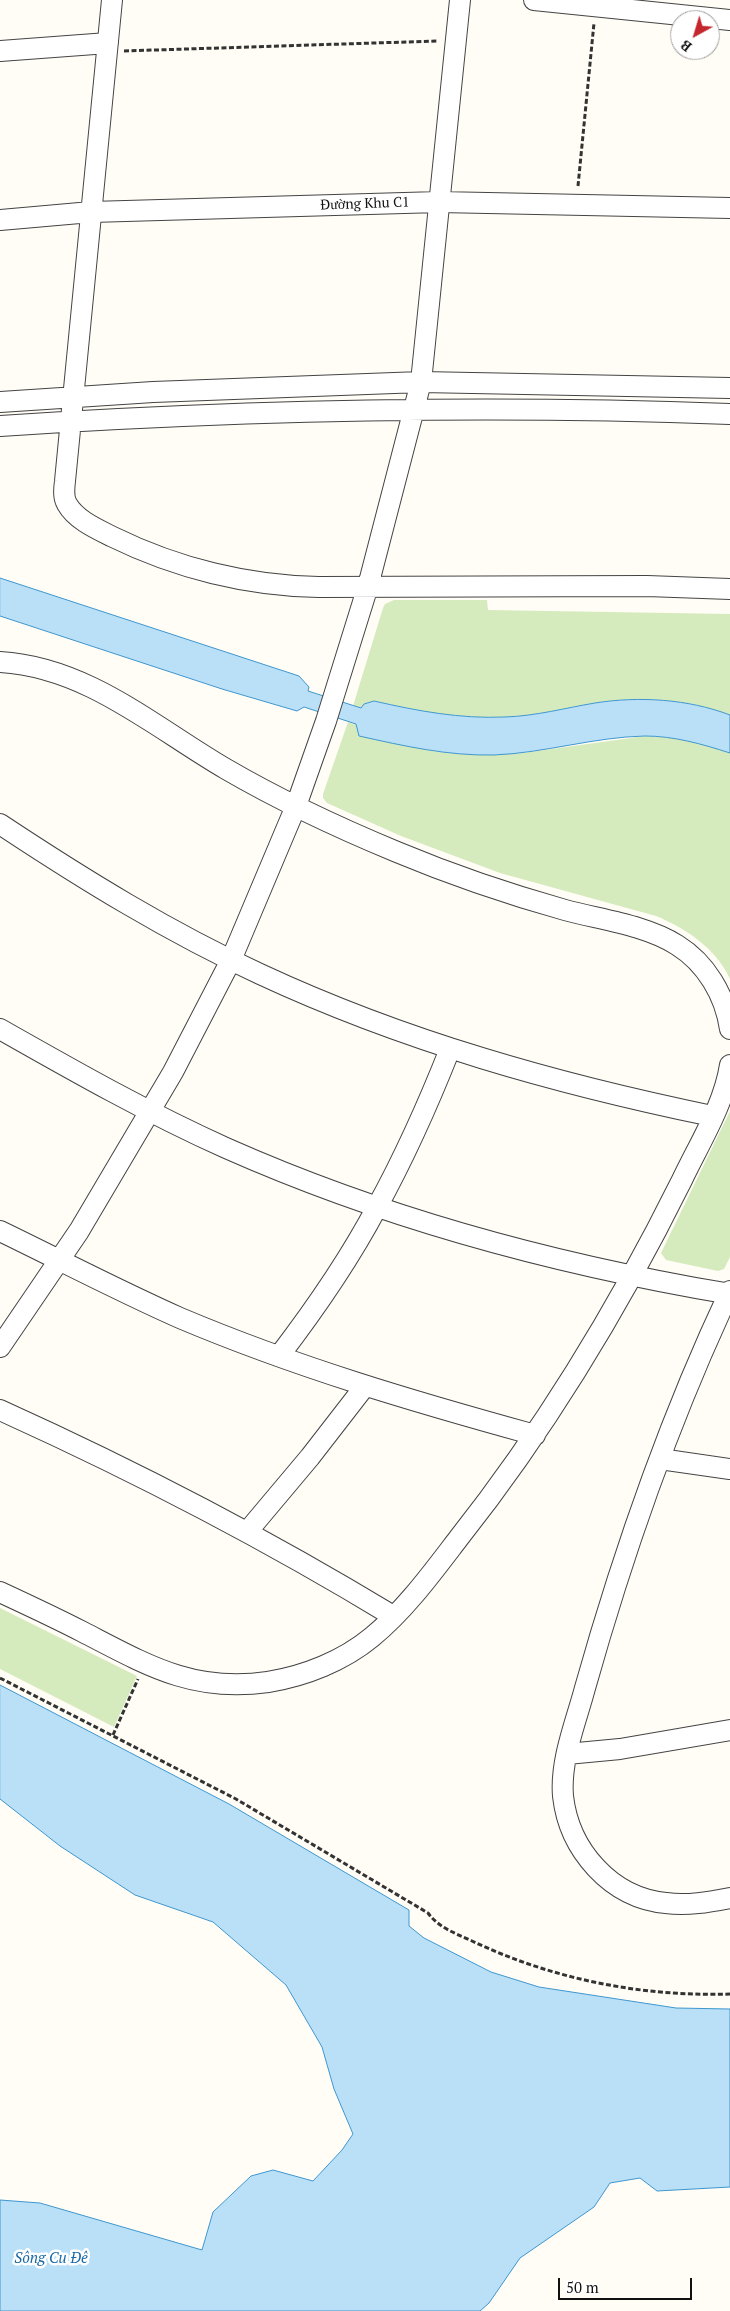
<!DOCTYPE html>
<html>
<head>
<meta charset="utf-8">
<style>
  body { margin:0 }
  #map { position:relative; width:730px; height:2311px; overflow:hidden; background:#fffdf5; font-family:"PT Serif",serif }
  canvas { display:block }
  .north { position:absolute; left:670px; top:10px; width:50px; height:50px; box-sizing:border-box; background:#fff; border:1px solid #a0a0a0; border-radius:50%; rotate:219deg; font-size:14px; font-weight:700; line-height:20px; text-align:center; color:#111 }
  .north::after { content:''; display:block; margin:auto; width:18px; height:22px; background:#c4262e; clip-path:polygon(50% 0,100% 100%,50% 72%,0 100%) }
  .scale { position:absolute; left:558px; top:2278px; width:134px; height:22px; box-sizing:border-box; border:2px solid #111; border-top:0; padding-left:6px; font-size:15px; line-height:18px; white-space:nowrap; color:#111; -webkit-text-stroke:4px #fff; paint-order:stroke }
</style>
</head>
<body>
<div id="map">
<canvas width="730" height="2311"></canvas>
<div class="north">B</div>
<div class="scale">50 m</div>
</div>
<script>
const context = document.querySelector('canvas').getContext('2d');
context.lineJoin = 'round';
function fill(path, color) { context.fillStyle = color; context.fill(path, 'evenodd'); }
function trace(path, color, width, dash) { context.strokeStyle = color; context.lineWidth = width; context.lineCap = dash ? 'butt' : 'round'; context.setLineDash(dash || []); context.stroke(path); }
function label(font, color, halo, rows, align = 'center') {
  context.font = font + ' "PT Serif",serif'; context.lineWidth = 5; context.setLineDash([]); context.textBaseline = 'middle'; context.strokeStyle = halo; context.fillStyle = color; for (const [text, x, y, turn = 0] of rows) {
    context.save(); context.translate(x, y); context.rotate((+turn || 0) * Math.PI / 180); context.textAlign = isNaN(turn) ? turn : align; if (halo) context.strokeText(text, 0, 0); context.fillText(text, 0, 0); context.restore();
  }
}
const green = new Path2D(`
  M394,600H487L488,610L730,614V715C688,699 639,696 595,703C565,708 536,716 505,717C460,719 418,711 374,701L361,708L353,706L383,608L385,604Z
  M348,722L432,751L462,754L523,753L645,736L675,738L702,744L730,753V979C716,948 685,928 656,916L500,873L401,836L327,803L323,798V794Z
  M730,1111V1257L724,1269L718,1271L666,1260L661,1253Z
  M0,1608L137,1676L114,1727L0,1669Z`);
const water = new Path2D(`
  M0,578L299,676L309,687L308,691L361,708L364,704L374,701C418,711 460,719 505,717C536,716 565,708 595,703C639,696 688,699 730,715V753C702,744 674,736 645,736C594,737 545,753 494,755C448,756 404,746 359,736L356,724L304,707L297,711L222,689L0,616Z
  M0,1685L229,1804L409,1910V1926L424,1938L491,1972L539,1987L676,2008L730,2009V2187L657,2191L640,2178L610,2183L594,2207L520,2258L489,2303L480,2311H0V2200L40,2203L202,2250L213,2212L251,2176L273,2170L313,2181L342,2150L353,2134L334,2089L322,2047L286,1985L213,1922L135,1895L60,1846L0,1799Z`);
const path = new Path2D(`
  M124,51L437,41
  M578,186L594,23
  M0,1678L236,1799L428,1913C439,1928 455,1933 472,1941C552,1979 642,1997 730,1994
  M113,1735L138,1679`);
const minor = new Path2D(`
  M112,0L65,481C64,489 63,497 67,504C76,520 97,529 113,537C176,568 248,586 319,587L647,586L730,589
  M534,0L730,20
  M0,51L108,43
  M0,220L91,212L439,202L730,208
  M0,402L153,392L421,382L730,388
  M0,426C243,410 486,405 730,414
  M0,662C87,667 154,727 226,769C281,801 339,828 397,852C452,875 508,894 565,910C602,920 645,925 677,945C706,963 725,995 730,1029
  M0,824C83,879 169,932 260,974C404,1041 557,1084 712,1116
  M0,1029C74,1071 148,1113 226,1148C386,1219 558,1265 730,1294
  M0,1231C60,1260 119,1291 180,1318C296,1367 415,1402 535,1435
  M730,1291C670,1418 623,1553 585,1688C576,1722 560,1760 563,1796C569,1850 611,1898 666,1903C687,1906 709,1902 730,1898
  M0,1347L79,1231L173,1072L231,960L296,806L326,721L368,586L421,382L460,0
  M279,1356C315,1309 349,1260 377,1207C405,1156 429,1102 450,1049
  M0,1410C135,1471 266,1539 393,1616
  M660,1459L730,1469
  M247,1532L310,1457L365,1386
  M0,1592C28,1605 56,1618 83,1632C147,1665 193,1693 268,1682C305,1676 343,1661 372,1637C405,1610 432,1573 458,1539C546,1428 619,1307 682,1180C699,1144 724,1105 730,1065
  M567,1754L620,1749L730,1730`);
const streetNames = [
  ["Đường Khu C1",365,204,-2]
];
const waterNames = [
  ["Sông Cu Đê",51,2259]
];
fill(green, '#d5ebbd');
fill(water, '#b9e0f7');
trace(water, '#3f96cf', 1);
trace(minor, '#444', 22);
trace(path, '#333', 3, [5, 2.5]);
trace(minor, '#fff', 20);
label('14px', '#111', '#fff', streetNames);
label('italic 15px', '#1768a6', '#fff', waterNames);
</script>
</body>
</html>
